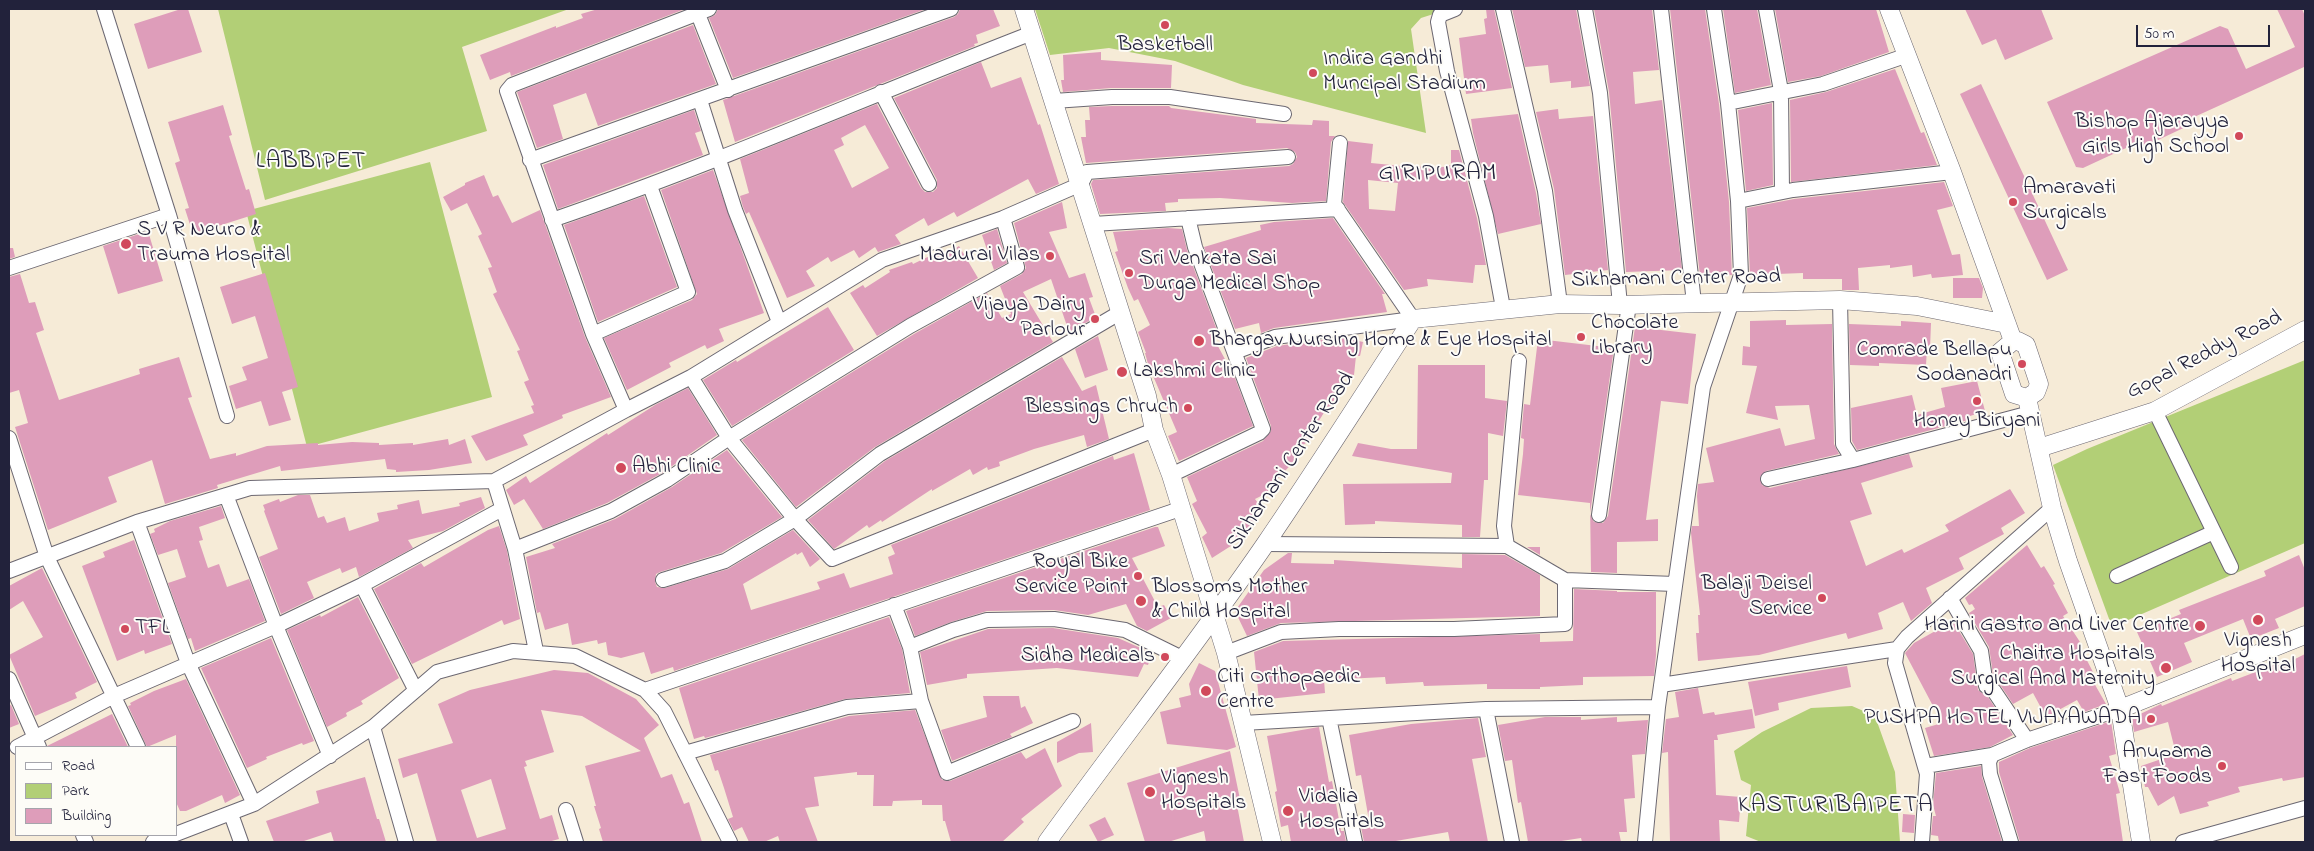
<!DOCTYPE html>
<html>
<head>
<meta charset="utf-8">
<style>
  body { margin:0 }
  #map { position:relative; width:2314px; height:851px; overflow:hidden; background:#f6ebd7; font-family:"Indie Flower",sans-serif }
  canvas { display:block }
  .frame { position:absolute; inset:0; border:10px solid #22223b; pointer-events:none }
  .legend { position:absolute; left:15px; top:746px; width:162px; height:90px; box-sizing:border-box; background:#fdfcf7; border:1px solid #a5a5ac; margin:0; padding:6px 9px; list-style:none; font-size:15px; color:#22223b }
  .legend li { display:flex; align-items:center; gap:10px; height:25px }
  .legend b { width:25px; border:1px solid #a5a5ac }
  .scale { position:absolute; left:2136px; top:25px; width:134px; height:22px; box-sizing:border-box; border:2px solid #22223b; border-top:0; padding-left:6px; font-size:15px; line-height:18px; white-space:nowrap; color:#22223b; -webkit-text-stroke:4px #fdfcf7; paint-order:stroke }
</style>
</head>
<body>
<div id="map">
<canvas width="2314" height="851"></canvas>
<div class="frame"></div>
<ul class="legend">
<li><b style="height:6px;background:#fff"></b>Road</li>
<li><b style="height:14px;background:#b2cf76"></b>Park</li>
<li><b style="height:14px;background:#de9dba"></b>Building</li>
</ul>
<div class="scale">50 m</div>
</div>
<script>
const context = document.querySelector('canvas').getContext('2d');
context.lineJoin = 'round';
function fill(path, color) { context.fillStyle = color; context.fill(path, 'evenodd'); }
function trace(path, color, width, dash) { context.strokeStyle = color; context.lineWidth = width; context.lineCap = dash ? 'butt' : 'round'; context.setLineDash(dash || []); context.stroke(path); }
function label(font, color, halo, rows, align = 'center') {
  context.font = font + ' "Indie Flower",sans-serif'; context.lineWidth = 4; context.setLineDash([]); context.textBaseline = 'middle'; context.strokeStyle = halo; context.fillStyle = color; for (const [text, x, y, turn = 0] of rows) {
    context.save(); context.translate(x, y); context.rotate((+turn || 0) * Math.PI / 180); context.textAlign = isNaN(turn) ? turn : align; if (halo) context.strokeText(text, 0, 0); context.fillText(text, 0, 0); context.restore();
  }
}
const green = new Path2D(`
  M218,9H569L462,47L487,131L265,200Z
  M1035,9H1449L1421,18L1411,29L1426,133L1243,85L1175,61L1109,48L1050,55Z
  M430,162L492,397L307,447L246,211Z
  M2305,360V543L2112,627L2053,465L2087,449Z
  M1852,706L1875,716L1895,772L1900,842H1761L1746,836L1751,785L1741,780L1734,751L1762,732L1811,708Z`);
const building = new Path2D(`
  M181,9H188L202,52L148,69L134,24Z
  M598,9H685L511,76L510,72L490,80L480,55L556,26V28L583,18L581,14Z
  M718,9H926L733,78L709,18L715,15Z
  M960,9H993L1000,26L976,35L978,43L974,44L975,46L735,142L723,100L954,17L958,14Z
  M1486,9H1494L1512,88L1466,94L1459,38L1486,34L1484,19L1487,18Z
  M1512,9H1576L1590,86L1571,88V81L1550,83L1548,65L1525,67Z
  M1594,9H1652L1659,70L1633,72L1635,104L1662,100L1682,270L1626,272L1609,92Z
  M1670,9H1705L1719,104L1729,202L1732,275L1700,276Z
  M1723,9H1757L1771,85L1735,93Z
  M1775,9H1876L1889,52L1821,76L1788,82Z
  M1965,9H2041L2053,39L2005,60L1996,39L1982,45Z
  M2277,9H2302L2305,16V70L2304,67L2192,118L2194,123L2141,148L2139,142L2083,168L2076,167L2047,102L2220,26L2228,29L2246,69L2295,47Z
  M693,25L716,84L598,126L586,93L553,105L563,139L537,148L517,92Z
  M1101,52V60L1172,65L1171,88H1111L1063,92L1061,80H1064L1063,55Z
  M981,62L991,88L1021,77L1038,125L1040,124L1059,184L1036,194L1028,179L957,217L954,212L928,226L924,218L895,235L901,244L878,252L875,247L859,258L854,250L831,262L828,257L806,271L815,286L787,298L749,212L746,214L743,207L740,196L749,193L740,159L877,104L921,188L925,192H933L937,188V180L894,98ZM865,125L889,168L852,188L834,150L844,145L841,138Z
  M1895,69L1921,133L1924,132L1937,165L1791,182L1790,100L1826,92Z
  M1981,84L2068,270L2047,280L1960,94Z
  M1772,103L1773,185L1746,191L1738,110Z
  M223,105L232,135L229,136L246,190L249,189L256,214L193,234L185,209L189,208L175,163L180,161L168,122Z
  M1112,106H1169L1171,108L1256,119V123L1312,125L1313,120L1329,121V136H1335L1331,142L1326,201L1292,203L1220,198L1178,199V202L1165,203L1166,211L1100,214L1091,184L1093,180L1289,166L1293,164L1297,157L1295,152L1287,148L1086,163L1081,137H1086L1085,120H1090L1089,107Z
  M1558,109L1559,119L1593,116L1608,270L1565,275L1554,189L1536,112Z
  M694,110L701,131L695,133L703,155L558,209L543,165Z
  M1518,114L1536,193L1541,224L1498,234L1473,133L1471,119Z
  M1348,141L1373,144L1371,163L1402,166L1448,167V165H1451V150H1459L1477,218L1486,265H1475L1473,283L1427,279L1428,286L1404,290L1343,202ZM1368,180L1398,183L1395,211L1369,209Z
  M713,170L764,313L719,329L724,341L707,349L705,345L669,363L671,367L627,390L604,338L692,300L697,294L661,190Z
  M484,175L493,197L498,195L512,223L540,210L585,337L611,397L562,415L563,418L523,435L528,445L486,461L471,436L534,413L531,406L534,405L524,382L529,380L517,351L520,350L493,294L497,292L488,268L492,267L478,236L482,234L467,203L451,211L443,197L465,185V183Z
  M1944,182L1953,206L1937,210L1952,255L1960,254L1963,275L1932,278L1931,274L1913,277L1912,265L1890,268V265L1858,268L1859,290H1842V279H1803V273L1750,275L1747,208L1794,199Z
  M644,196L677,287L598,322L564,225Z
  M1062,202L1067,228L1049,232L1069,278L1085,273L1093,297L1089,298L1096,317L1069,332L1051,279L1023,292L1053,342L875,447L796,507L742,440L914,334L987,293L1002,318L1011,314L1000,286L1022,274L1026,268L1014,223Z
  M1333,218L1385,294H1382L1387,312L1274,328L1261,333L1259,323L1235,329L1204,247L1261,230L1260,225L1274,222Z
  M1168,228L1182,229L1187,250L1218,333L1212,335L1227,363L1229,362L1253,426L1179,461L1168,436L1177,432L1148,364L1145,353H1146L1138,332L1150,325L1138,299L1134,301L1128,288L1115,252L1118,251L1113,232Z
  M997,229L1007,263L994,270L982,235Z
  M148,231L163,281L118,294L103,246Z
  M959,246L978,278L877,336L850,293L863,285L865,288L890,272L889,270L912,262L913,264L938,252L941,257Z
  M9,248H13L15,257L9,259Z
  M265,273L298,387L282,392L291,420L269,426L261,401L236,409L229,386L247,380L242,367L268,358L255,316L232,324L220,287Z
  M20,274L29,303L35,302L44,330L36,333L59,400L140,374L139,369L179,357L192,397L188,398L210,459L236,453V456L267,446L318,443V445L352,442L379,443V445L413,443V445L448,439L449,445L465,439L472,463L429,470L396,472V470L387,469L385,459L281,471L280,466L217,485L218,488L165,504L152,460L108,477L117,502L48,530L15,427L28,423L19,390L9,393V277Z
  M1953,278H1979L1983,288L1982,298H1953Z
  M828,307L854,350L732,426L703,380L736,360L737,362Z
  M1786,320V325L1832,324L1834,444L1839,454L1766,471L1760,477L1762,485L1770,488L1909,454L1913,467L1861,483L1872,514L1850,521L1866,566L1902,549L1904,553L1949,531L1945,525L2010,489L2025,513L2001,528L2004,534L1959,558L1964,569L1926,588L1932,603L1911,621L1903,602L1878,613L1883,629L1848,639L1846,633L1759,655L1698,661L1696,633H1699L1698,615H1700L1691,533L1692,526H1699L1697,496L1698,484L1714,482L1706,448L1780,428L1785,446L1815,439L1809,405L1775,406L1778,420L1746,413L1757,366L1742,365L1743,346L1750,347V321Z
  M1901,321L1931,323L1930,349H1927L1926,365L1879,363V366L1850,365L1849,324L1901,326Z
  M1635,327L1696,334L1688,404L1661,401L1646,520L1658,519V541L1617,542V573L1591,572L1590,503L1518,495L1523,454L1524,439L1521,438L1524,404L1530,405L1538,339L1614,348L1590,514L1594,522L1603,523L1608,516Z
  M1098,336L1108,370L1085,378L1075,349Z
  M1342,337L1363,342L1360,356H1356L1354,375L1342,374L1338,398L1335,397L1330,412L1325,411L1310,435L1312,439L1294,451L1299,456L1285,471L1286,473L1266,486L1269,492L1255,499L1264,512L1234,544L1212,558L1202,537L1207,533L1192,504L1197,501L1187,477L1263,441L1271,431V426L1246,358L1277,346Z
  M1062,357L1082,391L1096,385L1109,439L1087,447L1084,435L1034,449L999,462L1000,466L988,470L987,467L973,475L970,469L932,491V489L882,522L881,520L869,528L867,525L834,549L808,520L885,461Z
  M1418,365H1485V398L1507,401L1503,436L1488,433V480H1484L1480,537H1462V525L1375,521V524L1345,525L1343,484L1451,483L1452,473L1352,456L1358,443L1391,449H1417Z
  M1977,381L1985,411L1967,417L1968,420L1857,450L1852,441L1851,408L1912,395L1917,415L1945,407L1941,388Z
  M688,388L717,435L662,473L607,503L543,529L524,499L514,505L506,490L526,476L530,483L607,433L608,435L655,405Z
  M727,450L782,517L721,553L660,572L656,574L655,582L657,587L665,588L728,569L793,530L820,559L810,567L802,552L797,555L796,553L743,584L751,610L820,589L817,582L844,573L850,588L893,574L888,557L895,554L891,545L1113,456L1114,460L1134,453L1150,510L674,671L673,667L651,674L644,652L621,658L608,655L606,642L598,644L597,640L572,645L568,623L545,630L540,612L537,613L526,557L555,548L552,544L615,519L672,487Z
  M298,495H310L318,518L324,516L327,523L345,517L349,531L379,521L377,513L398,509L397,505L419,500L422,514L460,506L459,503L481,497L485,508L443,531L408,540L413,548L359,577L356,567L342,573L340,568L307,582L314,598L281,614L259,557L278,549L264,511L265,510L263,505L279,499L280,502Z
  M221,506L225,518L199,527L203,540L199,541L208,568L219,564L227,587L249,579L265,621L195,651L191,638L188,639L168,583L186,577L177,549L158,555L150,534L155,532L154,529L170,521Z
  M499,526L507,551L520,619L504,625L502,620L412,664L374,589L421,563L424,567L488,530Z
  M1155,527H1158L1165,546L1132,558L1158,607L1164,605L1171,618L1147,631L1137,626L1126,604L1088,615L1054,610L987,611L951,622L915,636L906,611Z
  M134,540L172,644L145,654L144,650L117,661L82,566L105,557L103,552Z
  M2027,545L2041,568L2044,566L2055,584L2053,585L2068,613L2063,616L2080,642L2078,643L2094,674L2090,676L2106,704L2084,712L2077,700L2046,717L2033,693L2013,704L2001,686L1994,681L1989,647L1969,613L1975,609L1972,604L1969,605L1965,598Z
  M1527,547H1540V555Z
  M1288,553H1292L1291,563L1334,564V560L1462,568V554L1505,555L1540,575V616L1281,623L1247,636L1235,611L1264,570Z
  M2299,555L2305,570V606L2275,619L2279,628L2251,639L2243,619L2184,643L2192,662L2157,677L2137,632L2181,614L2179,610L2266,576L2264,571Z
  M42,568L97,682L75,693L77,698L35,716L9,655L43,637L23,601L9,610V586Z
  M1574,589L1617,591V592H1656V655L1654,676L1583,677V685L1540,687V689H1487V684L1424,686L1423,682L1386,684L1385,677L1324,680L1325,693L1259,700L1254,652L1283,641L1540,634V642L1573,641Z
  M358,597L399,678L361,701L363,704L346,713L347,716L327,727L287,630L320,615L321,617Z
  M889,617L902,649L910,693L845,699L705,738L704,736L694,739L679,688Z
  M1953,621L1973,654L1978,690L1988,697L2013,735L1990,747L1934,756L1925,728L1942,723L1905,653L1914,643Z
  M1053,628L1118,638L1152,653L1148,665L1144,664L1138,677L1057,668L967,674V678L927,685L920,652L988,629Z
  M271,638L314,741L303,745L302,743L266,757L267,759L247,768L201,668Z
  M2305,654V777L2283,781L2282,778L2238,787L2240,792L2207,802L2209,806L2180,814L2174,796L2158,806L2148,787H2145L2141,766L2176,754L2168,722L2134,732L2132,718L2161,704L2162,706L2231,678L2232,681L2287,660V663Z
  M1199,663L1215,671L1236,747L1227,750L1167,744L1160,712L1181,707L1179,698L1191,695L1189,684Z
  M1847,666L1851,687L1778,703L1779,710L1755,716L1748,682Z
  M554,670L588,673L636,699L659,725L644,738L661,778L672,774L684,804L689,802L702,842H603L599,829L601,828L594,806H596L585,766L641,751L582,716L541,710L554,752L525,761L527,766L524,767L540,819L552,815L559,839L548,842H437L417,773L403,778L398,759L453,743L438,704L470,690ZM491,779L506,829L477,838L461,790Z
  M186,679L240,795L225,803L222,795L186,811H180L176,802V735L147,747L128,706L131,705L130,703L154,691Z
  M1698,688L1703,714L1714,712L1715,715L1752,709L1755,728L1717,735L1718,740H1714L1716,795L1741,797L1739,822L1719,820L1720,842H1670L1668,752L1662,753L1666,719L1679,717L1675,692Z
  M983,696H1019L1021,708L1025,706L1033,723L1010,734L1012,737L952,761L941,730L987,717Z
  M11,705L19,724L9,728V706Z
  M915,710L942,780L950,781L1021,752L1026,759L1045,748L1062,786L1021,819L1024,822L1002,842H951L945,821H943L942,805H922V800L893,801L892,806H873L874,775H857V772L814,777L819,806L805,808L818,842H780L778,836L764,842H749L742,827L734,831L728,819L733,817L724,788L718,770L715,771L710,755L849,716Z
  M112,714L128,747H48L47,746Z
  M1545,717H1581V720L1617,717V722L1648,720L1645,754L1632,755L1635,798L1624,799L1627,832H1619L1621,842H1582L1581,838L1555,842H1528L1521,802L1518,803L1512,760L1505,761L1498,725Z
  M1478,718L1486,757L1472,759L1488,842H1450L1448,832L1390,842H1364L1361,827L1370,826L1361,775L1356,776L1349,735L1411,724Z
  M2111,721L2116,754L2109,756L2120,793L2116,794L2123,842H2020L1999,772V762L2030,748Z
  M1091,723L1093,752L1079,753L1057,763V742Z
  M1319,727L1329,782L1332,781L1341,831H1344L1346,842H1291L1288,825L1281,827L1275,792L1277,791L1267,736Z
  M1230,751L1241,804L1237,805L1244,842H1206L1204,831L1168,842H1145L1127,783Z
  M1981,766L1982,777L2002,842H1939L1938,836L1931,835L1933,816H1936L1933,805L1936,773Z
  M365,777L377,819H379L386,842H334L331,832L301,842H274L266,821L319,803L316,791Z
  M1903,814L1915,815L1914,833L1902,832Z
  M1105,817L1114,835L1098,842L1089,825Z`);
const minor = new Path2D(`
  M104,9L169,215L227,416
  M696,9L728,90
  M1455,9L1440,15L1438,22L1447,71L1486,216L1503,308
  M1503,9L1545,191L1560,304
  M1585,9L1600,93L1620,305
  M1661,9L1694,303
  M1766,9L1781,91L1782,192
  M881,92L929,184
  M700,100L735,210L779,322
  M1054,101L1112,97H1170L1284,114
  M1728,103L1823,84L1908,55
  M530,160L951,9
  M1738,201L1793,190L1952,172
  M552,220C715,164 872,95 1032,33
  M1093,224L1338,209
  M9,268L169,215
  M1840,300L1843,444L1853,460L2030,413
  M593,334L688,292L650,186
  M1235,352L1275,337L1413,319L1334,204L1340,143
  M691,377L729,438L795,519L832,559L1154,430
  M626,410L593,334L507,91L512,85L709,9
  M2155,411L2231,567
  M9,438L47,557L138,747
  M1171,475L1259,433L1263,429L1195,247L1188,218
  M1768,479L1853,460
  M494,481L515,549L536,651
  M226,495L276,626L330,756
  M1599,515L1629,304
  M137,522L188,663L254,804
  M1266,544L1507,546
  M515,549L611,511L667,480L729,438L910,326L1017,267L1003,218
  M9,571L137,522L250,488L494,481L626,410L691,377L882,260L1003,218L1081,184L1087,172L1288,157
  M2117,576L2214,532
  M663,580L725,561L795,519L880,454L1121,312
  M1565,580L1675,584
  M362,585L415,689
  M1950,598L1981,651L1986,686L1994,691L2027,740
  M894,605L910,647L921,701L947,773L1073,721
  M910,647L953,630L987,620L1054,619L1125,630L1184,659
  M1226,653L1281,632L1339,629H1454L1565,624V580L1507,546L1504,526L1519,361
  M9,679L39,747
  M1661,685L1897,649
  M645,690L1180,509
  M1486,709L1658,707
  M1329,718L1355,842
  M1243,723L1486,709L1512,842
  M373,727L406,842
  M17,747L114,696L276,626L362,585L502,509
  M685,753L847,707L921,701
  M1925,766L1992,755
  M566,810L576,842
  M231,814L241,842
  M176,834L254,804L373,727L437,672L513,651L575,656L645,690L664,711L730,842
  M83,835L86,842
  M153,842L174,835
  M1645,842L1658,707L1703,387L1741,275L1738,201L1728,103L1714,9
  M1922,842L1927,774L1895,663L1897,649L1907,637L2052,508
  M2011,842L1990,774L1989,762L1992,755L2027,740L2120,709
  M2183,842L2305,808`);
const tertiary = new Path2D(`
  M1024,9L1147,396L1154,430L1171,475L1226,653L1272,842
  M1889,9L1952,172L2013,341
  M2013,341H2018L2026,345L2039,384L2036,392L2027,398L2014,394L2000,352Z
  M2027,398L2052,508L2068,561L2120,709L2141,842
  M2039,448L2155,411L2305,330
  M2120,709L2305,635
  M1047,842C1119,742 1196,645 1266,543C1316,470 1364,394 1413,319L1560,304L1620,305L1840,300L1917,306L2007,324`);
const markers = [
  [1165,25,5,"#d1495b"],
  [1313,73,5,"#d1495b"],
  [2239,136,5,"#d1495b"],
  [2013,202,5,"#d1495b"],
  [126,244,6,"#d1495b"],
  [1050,256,5,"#d1495b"],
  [1129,273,5,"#d1495b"],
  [1095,319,5,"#d1495b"],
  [1581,337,5,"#d1495b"],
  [1199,341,6,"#d1495b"],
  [2022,364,5,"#d1495b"],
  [1122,372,6,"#d1495b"],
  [1977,401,5,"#d1495b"],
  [1188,408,5,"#d1495b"],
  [621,468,6,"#d1495b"],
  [1138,576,5,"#d1495b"],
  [1822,598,5,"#d1495b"],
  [1141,601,6,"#d1495b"],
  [2258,620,6,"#d1495b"],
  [2200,626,6,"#d1495b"],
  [125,629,5,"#d1495b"],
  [1165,657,5,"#d1495b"],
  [2166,668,6,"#d1495b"],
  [1206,691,6,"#d1495b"],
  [2151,719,5,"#d1495b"],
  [2222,766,5,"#d1495b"],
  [1150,792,6,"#d1495b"],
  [1288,811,6,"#d1495b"]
];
const poiNames = [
  ["Basketball",1165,46,"center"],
  ["Indira Gandhi",1323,60],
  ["Muncipal Stadium",1323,85],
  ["Bishop Ajarayya",2229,123,"right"],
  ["Girls High School",2229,148,"right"],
  ["Amaravati",2023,189],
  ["Surgicals",2023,214],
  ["S V R Neuro &",137,231],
  ["Trauma Hospital",137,256],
  ["Madurai Vilas",1040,256,"right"],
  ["Sri Venkata Sai",1139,260],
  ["Durga Medical Shop",1139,285],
  ["Vijaya Dairy",1085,306,"right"],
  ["Parlour",1085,331,"right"],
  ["Chocolate",1591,324],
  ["Library",1591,349],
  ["Bhargav Nursing Home & Eye Hospital",1210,341],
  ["Comrade Bellapu",2012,351,"right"],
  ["Sodanadri",2012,376,"right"],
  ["Lakshmi Clinic",1133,372],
  ["Blessings Chruch",1178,408,"right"],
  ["Honey Biryani",1977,422,"center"],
  ["Abhi Clinic",632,468],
  ["Royal Bike",1128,563,"right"],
  ["Service Point",1128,588,"right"],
  ["Balaji Deisel",1812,585,"right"],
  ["Service",1812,610,"right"],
  ["Blossoms Mother",1152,588],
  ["& Child Hospital",1152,613],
  ["Harini Gastro and Liver Centre",2189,626,"right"],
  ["TFL",135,629],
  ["Vignesh",2258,642,"center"],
  ["Hospital",2258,667,"center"],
  ["Chaitra Hospitals",2155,655,"right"],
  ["Surgical And Maternity",2155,680,"right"],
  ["Sidha Medicals",1155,657,"right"],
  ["Citi Orthopaedic",1217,678],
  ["Centre",1217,703],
  ["PUSHPA HOTEL, VIJAYAWADA",2141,719,"right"],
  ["Anupama",2212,753,"right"],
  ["Fast Foods",2212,778,"right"],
  ["Vignesh",1161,779],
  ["Hospitals",1161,804],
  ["Vidalia",1299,798],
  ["Hospitals",1299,823]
];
const streetNames = [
  ["Sikhamani Center Road",1676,280,-1],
  ["Gopal Reddy Road",2205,356,-27],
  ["Sikhamani Center Road",1292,462,-56]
];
const neighbourhoodNames = [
  ["LABBIPET",311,163],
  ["GIRIPURAM",1438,175],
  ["KASTURIBAIPETA",1836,807]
];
fill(green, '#b2cf76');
fill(building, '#de9dba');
trace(minor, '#6c6872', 16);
trace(tertiary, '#6c6872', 19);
trace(minor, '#fff', 14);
trace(tertiary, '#fff', 18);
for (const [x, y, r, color] of markers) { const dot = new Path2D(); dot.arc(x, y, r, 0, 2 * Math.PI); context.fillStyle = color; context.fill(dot); trace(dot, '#fdfcf7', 2); }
label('22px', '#22223b', '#fdfcf7', poiNames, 'left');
label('22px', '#22223b', '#fdfcf7', streetNames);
context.letterSpacing = '1px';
label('24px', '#22223b', '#fdfcf7', neighbourhoodNames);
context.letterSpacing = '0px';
</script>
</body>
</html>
